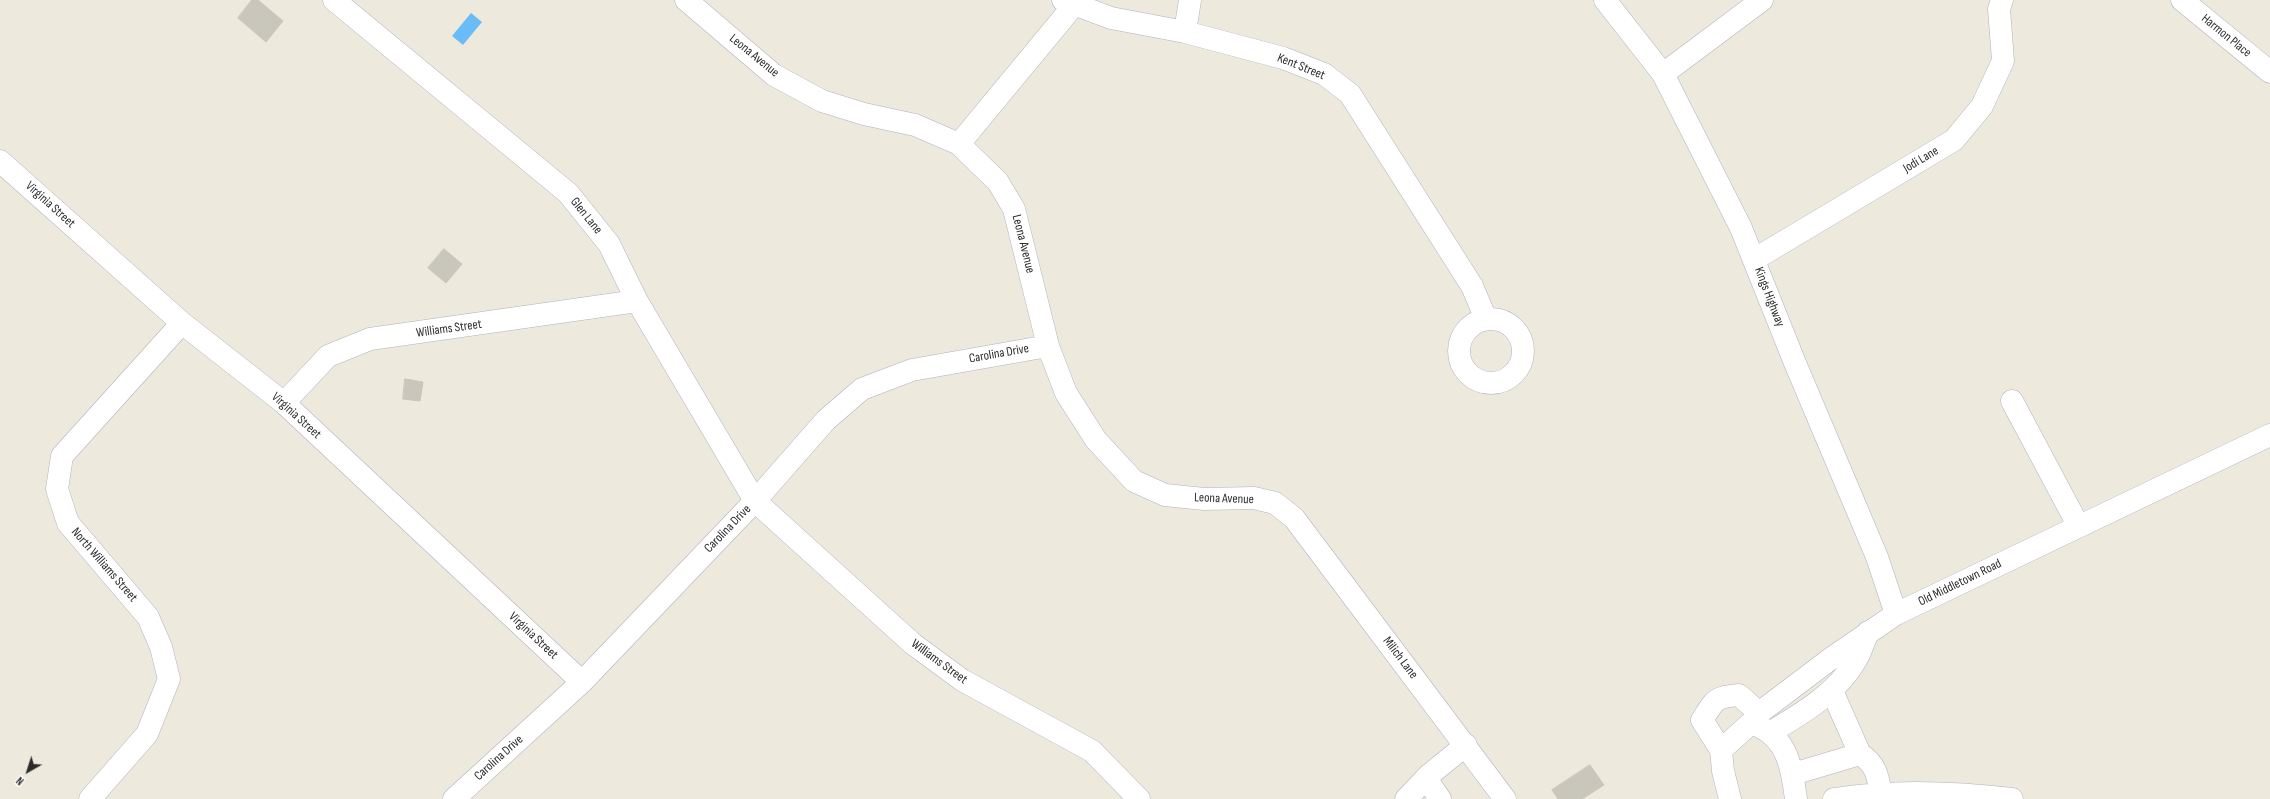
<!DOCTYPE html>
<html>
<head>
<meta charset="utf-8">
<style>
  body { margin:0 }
  #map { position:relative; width:2270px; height:799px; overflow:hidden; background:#eee9dd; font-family:"Sofia Sans Condensed",sans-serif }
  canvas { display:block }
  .north { position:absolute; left:8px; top:751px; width:40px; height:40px; -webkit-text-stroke:3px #fff; paint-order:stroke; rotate:219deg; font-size:11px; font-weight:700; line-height:16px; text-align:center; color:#2b2b2b }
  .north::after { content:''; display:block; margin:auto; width:14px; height:18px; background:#2b2b2b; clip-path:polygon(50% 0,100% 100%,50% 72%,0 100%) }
</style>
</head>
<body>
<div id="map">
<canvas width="2270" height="799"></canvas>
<div class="north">N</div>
</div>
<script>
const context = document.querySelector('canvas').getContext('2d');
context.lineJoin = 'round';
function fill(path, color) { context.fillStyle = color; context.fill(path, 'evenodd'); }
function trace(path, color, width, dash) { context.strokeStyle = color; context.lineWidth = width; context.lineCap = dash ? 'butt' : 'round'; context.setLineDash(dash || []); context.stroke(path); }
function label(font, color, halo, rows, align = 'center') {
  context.font = font + ' "Sofia Sans Condensed",sans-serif'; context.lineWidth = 3; context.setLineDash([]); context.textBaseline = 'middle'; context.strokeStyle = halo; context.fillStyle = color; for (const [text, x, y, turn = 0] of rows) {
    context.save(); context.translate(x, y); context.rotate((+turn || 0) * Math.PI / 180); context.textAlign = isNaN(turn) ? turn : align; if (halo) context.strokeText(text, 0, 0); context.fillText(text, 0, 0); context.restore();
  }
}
const water = new Path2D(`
  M471,13L482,22L463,45L452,36Z`);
const building = new Path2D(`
  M252,0H258L283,21L266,42L238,18Z
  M444,249L462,264L446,283L428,268Z
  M405,379L423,382L420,401L403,399Z
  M1590,765L1604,785L1582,799H1558L1552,790Z`);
const minor = new Path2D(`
  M334,0L568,193L609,244L637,301L755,501L913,644L962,680L1092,751L1139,799
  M686,0L774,75L822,101L864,114L915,125L959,144L998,182L1014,209L1048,346L1066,393L1096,440L1134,481L1165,495L1204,499L1254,498L1275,503L1294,518L1505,799
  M1063,0L1111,18L1185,32L1283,58L1324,74L1350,94L1472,286L1486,319
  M1605,0L1663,74L1741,228L1795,363L1877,557L1896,614
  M2182,0L2270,72
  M1185,32L1190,0
  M1663,74L1762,0
  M959,144L1074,5
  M0,161L182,323L284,403L582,682
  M1755,259L1954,140L1982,106L2003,61L1999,9L2002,0
  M1459 351a32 32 0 1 1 64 0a32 32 0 1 1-64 0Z
  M2012,401L2078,525
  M284,403L328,356L370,339L637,301
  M1832,691L1860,754
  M1758,726C1788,739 1792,769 1796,799
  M1771,732C1803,713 1837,693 1856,660C1861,652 1864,641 1868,632
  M1721,750L1751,723L1759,713L1833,657L1896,614L2270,435
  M1793,774L1860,754C1877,765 1878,777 1881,795
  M1426,778L1440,799
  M90,799L147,734L169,679L161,647L148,617L68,523L57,489L62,456L182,323
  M454,799L582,682L755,501L826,420L862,389L912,370L1048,346
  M1406,799L1429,775L1466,745
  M1730,799L1723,771L1721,750L1702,720C1715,700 1714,697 1739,695L1759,713
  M1834,799C1891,790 1954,792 2012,799`);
const streetNames = [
  ["Harmon Place",2226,36,39],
  ["Leona Avenue",754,56,39],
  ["Kent Street",1301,67,22],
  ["Jodi Lane",1921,160,-31],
  ["Virginia Street",50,205,42],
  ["Glen Lane",586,216,51],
  ["Leona Avenue",1023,244,76],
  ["Kings Highway",1769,297,69],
  ["Williams Street",449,329,-8],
  ["Carolina Drive",999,354,-10],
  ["Virginia Street",296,416,42],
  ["Leona Avenue",1224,499,2],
  ["Carolina Drive",728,529,-46],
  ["North Williams Street",104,565,49],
  ["Old Middletown Road",1960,583,-26],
  ["Virginia Street",533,636,43],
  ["Milich Lane",1400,658,53],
  ["Williams Street",939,662,36],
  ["Carolina Drive",499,758,-42]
];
fill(water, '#6abcf6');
fill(building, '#c9c7bb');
trace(building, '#cac6b6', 1);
trace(minor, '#b1b1c0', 23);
trace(minor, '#fff', 22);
label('13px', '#2b2b2b', '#fff', streetNames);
</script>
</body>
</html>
